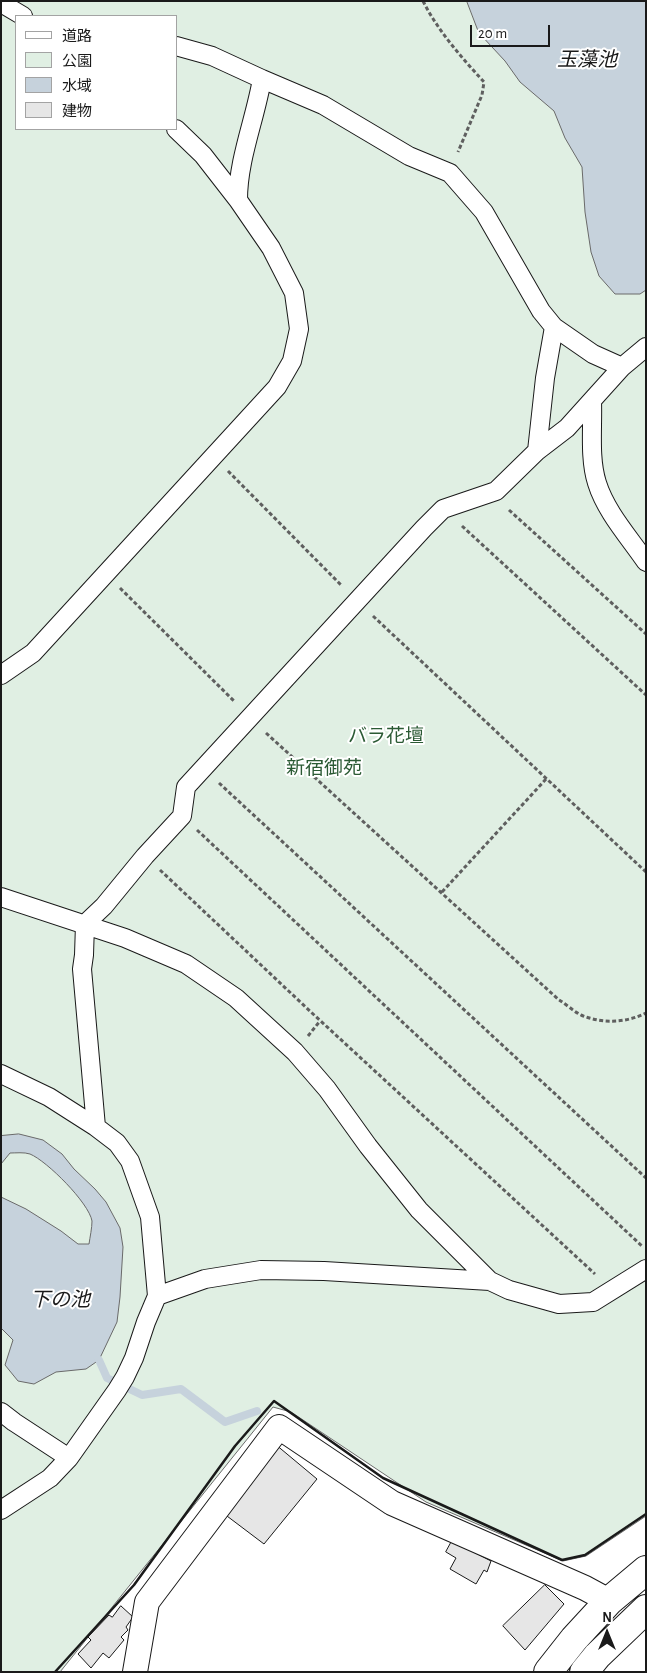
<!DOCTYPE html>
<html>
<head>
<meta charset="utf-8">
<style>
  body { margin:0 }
  #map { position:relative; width:647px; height:1673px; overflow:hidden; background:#fff; font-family:"Alegreya Sans","Noto Sans JP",sans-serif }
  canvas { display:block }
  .frame { position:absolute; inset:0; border:2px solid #1a1a1a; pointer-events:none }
  .legend { position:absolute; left:15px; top:15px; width:162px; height:115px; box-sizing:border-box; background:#fff; border:1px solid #a3a3a3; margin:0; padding:6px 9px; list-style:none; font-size:15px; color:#1a1a1a }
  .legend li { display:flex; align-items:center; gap:10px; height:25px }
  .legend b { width:25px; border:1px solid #a3a3a3 }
  .north { position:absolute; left:582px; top:1608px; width:50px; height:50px; -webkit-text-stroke:4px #fff; paint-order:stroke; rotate:0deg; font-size:14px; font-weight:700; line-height:20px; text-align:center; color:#1a1a1a }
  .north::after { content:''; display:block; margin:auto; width:18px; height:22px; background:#1a1a1a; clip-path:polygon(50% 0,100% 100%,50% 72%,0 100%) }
  .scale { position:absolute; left:470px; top:25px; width:80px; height:22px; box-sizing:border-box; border:2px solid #1a1a1a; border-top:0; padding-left:6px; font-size:15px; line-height:18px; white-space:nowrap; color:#1a1a1a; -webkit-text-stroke:4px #fff; paint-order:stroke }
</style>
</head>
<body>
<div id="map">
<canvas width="647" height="1673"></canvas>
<div class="frame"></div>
<ul class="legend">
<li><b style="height:6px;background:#fff"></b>道路</li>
<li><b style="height:14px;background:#e0efe3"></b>公園</li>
<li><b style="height:14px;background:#c6d2dc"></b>水域</li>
<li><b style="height:14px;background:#e6e6e6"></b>建物</li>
</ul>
<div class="north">N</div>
<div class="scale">20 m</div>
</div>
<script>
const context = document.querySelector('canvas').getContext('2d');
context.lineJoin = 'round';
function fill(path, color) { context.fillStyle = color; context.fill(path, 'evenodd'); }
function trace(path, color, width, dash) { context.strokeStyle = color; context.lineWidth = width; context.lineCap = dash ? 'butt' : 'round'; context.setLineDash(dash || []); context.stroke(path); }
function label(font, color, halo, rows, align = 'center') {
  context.font = font + ' "Alegreya Sans","Noto Sans JP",sans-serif'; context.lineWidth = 4; context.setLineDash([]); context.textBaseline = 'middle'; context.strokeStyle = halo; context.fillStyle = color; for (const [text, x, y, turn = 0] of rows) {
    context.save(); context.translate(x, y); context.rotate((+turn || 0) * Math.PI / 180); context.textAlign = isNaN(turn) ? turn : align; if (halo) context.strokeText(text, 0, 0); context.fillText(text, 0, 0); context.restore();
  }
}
const green = new Path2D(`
  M1,1H646V1516L586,1556L563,1561L426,1502L291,1412L273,1407L60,1672H1ZM16,16H176V129H16Z`);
const water = new Path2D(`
  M467,1H646V290L640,294H615L599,276L591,252L585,212L582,167L565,138L554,111L520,82L505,61L479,33Z
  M19,1134L43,1140L62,1154L74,1169L95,1189L106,1202L120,1228L123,1247L120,1297L117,1322L99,1360L86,1369L56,1372L34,1384L18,1381L5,1365L13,1340L1,1328V1197L26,1209L61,1231L78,1244H89C90,1237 92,1228 92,1221C89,1203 47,1161 30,1154C24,1152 16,1153 10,1153L1,1164V1136Z`);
const stream = new Path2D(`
  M99,1360L107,1378L111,1380L142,1395L181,1389L225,1422L257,1411`);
const building = new Path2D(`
  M275,1444L317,1479L264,1544L223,1513Z
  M452,1541L491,1561L487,1572L484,1570L476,1584L450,1569L456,1558L446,1552Z
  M545,1585L564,1604L525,1650L503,1626Z
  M121,1606L133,1617L126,1627L128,1630L121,1637L124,1640L109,1658L103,1653L91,1668L78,1654L91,1640L88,1637L109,1615L112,1617Z`);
const path = new Path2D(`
  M423,1C438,31 462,58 484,82L482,95L458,152
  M228,471L341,585
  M509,510L646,634
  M462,526L646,695
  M120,588L235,702
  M373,616L646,872
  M266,733L559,1000C566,1004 573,1011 581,1015C602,1024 626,1023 646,1013
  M219,783L646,1178
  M197,830L643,1247
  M160,870L312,1013L595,1274
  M442,892L547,778
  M308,1036L320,1021`);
const pedestrian = new Path2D(`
  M1,3L23,16
  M176,46L212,56L262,79L323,105L409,156L450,173L484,212L541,311L554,327L593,354L622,367
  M238,200C238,159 255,120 262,79
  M592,401C593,427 589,458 597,483C606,512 629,537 646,562
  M537,451L567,428L622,367L646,347
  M1,675L33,653L277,387L292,361L299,329L294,293L271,248L238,200L203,155L176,129
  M1,897L125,938L186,964L236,998L295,1052L327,1089L368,1146L419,1210L490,1281
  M1,1074L49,1097L96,1127L117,1143L130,1161L150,1217L157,1296
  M96,1127L82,969L84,955L85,924L104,906L145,856L182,816L186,787L424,528L443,509L496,491L537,451L545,378L554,327
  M1,1412L14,1422L69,1458
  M1,1510L50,1478L69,1458L117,1390L125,1377L134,1358L146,1322L157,1296L205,1279L261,1270L324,1271L490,1281L509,1290L559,1304L593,1302L646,1269`);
const minor = new Path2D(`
  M135,1672L147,1602L279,1427L392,1503L585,1588L609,1601`);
const secondary = new Path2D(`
  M548,1672L574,1639L609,1601L646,1570
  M584,1672L597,1656L646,1609`);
const wall = new Path2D(`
  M55,1672L134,1585L235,1446L274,1401L383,1478L562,1560L585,1555L646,1514`);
const parkNames = [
  ["バラ花壇",386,736],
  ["新宿御苑",324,768]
];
const waterNames = [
  ["玉藻池",587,60],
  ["下の池",60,1300]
];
fill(green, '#e0efe3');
trace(green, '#6a6a6a', 1);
fill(water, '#c6d2dc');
trace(water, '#6a6a6a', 1);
trace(stream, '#c6d2dc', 8);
fill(building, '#e6e6e6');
trace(building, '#1a1a1a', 1);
trace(pedestrian, '#1a1a1a', 20);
trace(minor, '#1a1a1a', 26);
trace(secondary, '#1a1a1a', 30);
trace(path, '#5f5f5f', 3, [4, 2.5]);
trace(pedestrian, '#fff', 18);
trace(minor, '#fff', 24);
trace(secondary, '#fff', 28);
trace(wall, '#1a1a1a', 2.5);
label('19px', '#2b5a34', '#fff', parkNames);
label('italic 20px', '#1a1a1a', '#fff', waterNames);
</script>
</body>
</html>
